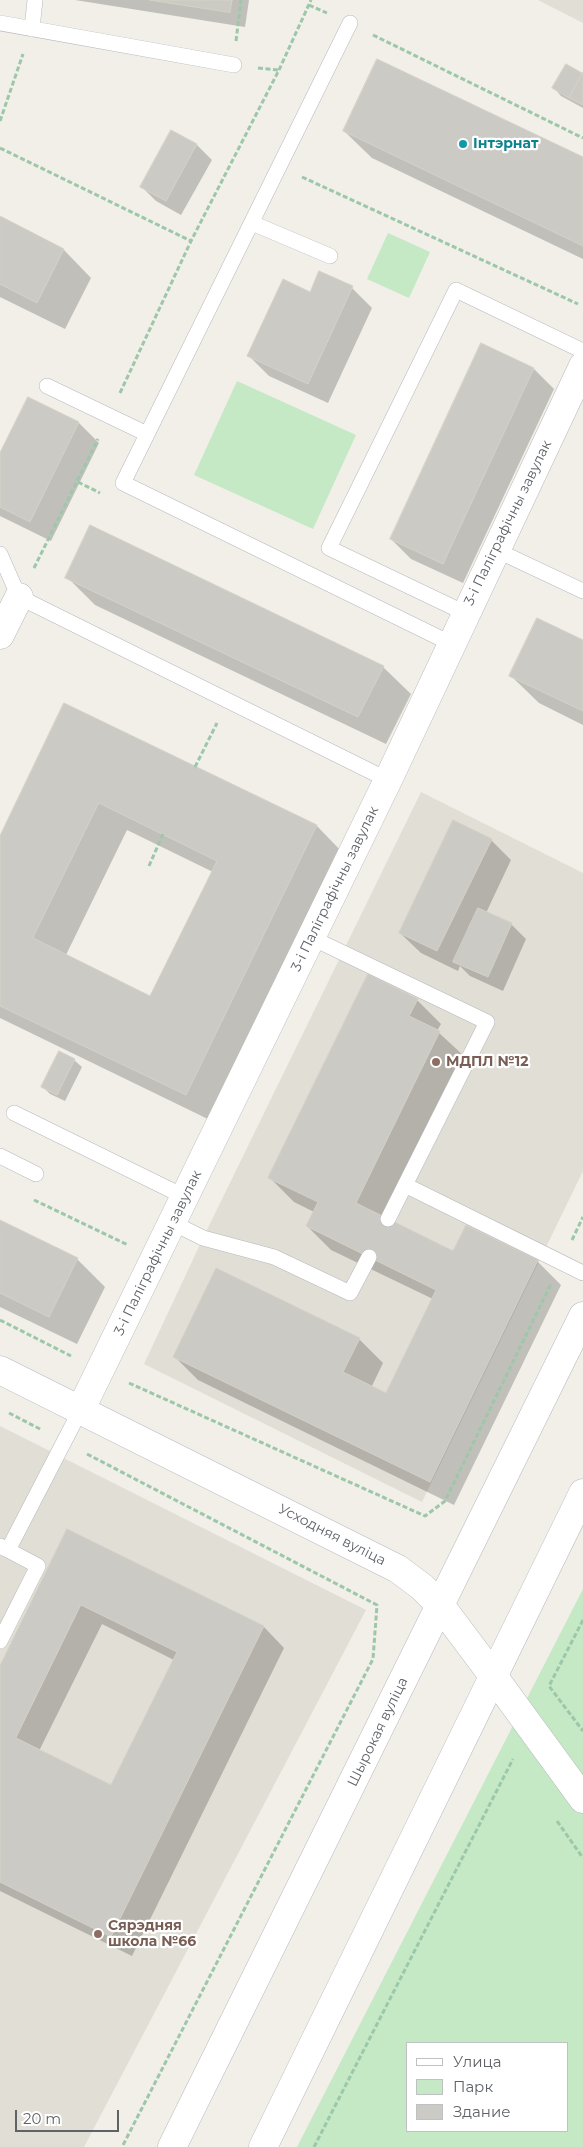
<!DOCTYPE html>
<html>
<head>
<meta charset="utf-8">
<style>
  body { margin:0 }
  #map { position:relative; width:583px; height:2147px; overflow:hidden; background:#f1efe8; font-family:Montserrat,sans-serif }
  canvas { display:block }
  .legend { position:absolute; left:406px; top:2042px; width:162px; height:90px; box-sizing:border-box; background:#fff; border:1px solid #bfc1c3; margin:0; padding:6px 9px; list-style:none; font-size:15px; color:#5f6368 }
  .legend li { display:flex; align-items:center; gap:10px; height:25px }
  .legend b { width:25px; border:1px solid #bfc1c3 }
  .scale { position:absolute; left:15px; top:2110px; width:104px; height:22px; box-sizing:border-box; border:2px solid #5f6368; border-top:0; padding-left:6px; font-size:15px; line-height:18px; white-space:nowrap; color:#5f6368; -webkit-text-stroke:4px #fff; paint-order:stroke }
</style>
</head>
<body>
<div id="map">
<canvas width="583" height="2147"></canvas>
<ul class="legend">
<li><b style="height:6px;background:#fff"></b>Улица</li>
<li><b style="height:14px;background:#c5e8c5"></b>Парк</li>
<li><b style="height:14px;background:#cccac5"></b>Здание</li>
</ul>
<div class="scale">20 m</div>
</div>
<script>
const context = document.querySelector('canvas').getContext('2d');
context.lineJoin = 'round';
function fill(path, color) { context.fillStyle = color; context.fill(path, 'evenodd'); }
function trace(path, color, width, dash) { context.strokeStyle = color; context.lineWidth = width; context.lineCap = dash ? 'butt' : 'round'; context.setLineDash(dash || []); context.stroke(path); }
function label(font, color, halo, rows, align = 'center') {
  context.font = font + ' Montserrat,sans-serif'; context.lineWidth = 4.5; context.setLineDash([]); context.textBaseline = 'middle'; context.strokeStyle = halo; context.fillStyle = color; for (const [text, x, y, turn = 0] of rows) {
    context.save(); context.translate(x, y); context.rotate((+turn || 0) * Math.PI / 180); context.textAlign = isNaN(turn) ? turn : align; if (halo) context.strokeText(text, 0, 0); context.fillText(text, 0, 0); context.restore();
  }
}
const education = new Path2D(`
  M538,0H583V23Z
  M421,792L583,873V1171L422,1502L144,1364L203,1238Z
  M0,1426L366,1610L84,2147H0Z`);
const green = new Path2D(`
  M388,233L430,252L409,298L367,279Z
  M237,381L356,435L313,529L194,475Z
  M583,1589V2147H297ZM407,2043H567V2131H407Z`);
const shadow = new Path2D(`
  M75,0H249L245,27Z
  M566,65L583,74V108L561,96L554,88Z
  M172,131L197,145L212,160L181,215L156,201L141,186Z
  M344,131L583,158V259L372,158Z
  M0,218L64,250L91,278L65,329L0,297Z
  M352,288L372,308L328,403L269,376L249,356L310,293Z
  M534,369L554,389L463,583L411,559L391,539Z
  M28,398L79,423L99,443L51,541L0,516V456Z
  M67,577L383,667L411,694L386,744L95,605Z
  M583,642V725L539,703L511,676Z
  M65,705L317,826L344,854L214,1122L0,1018V839ZM127,830L213,872L151,997L66,955Z
  M491,840L511,860L486,913L511,924L526,939L503,991L470,976L460,966L458,971L421,953L400,933Z
  M417,1000L441,1024L437,1031L464,1056L384,1218L454,1252L466,1227L537,1261L561,1285L454,1505L198,1380L174,1356L359,1339L383,1363L371,1388L386,1395L433,1299L331,1250L307,1226L314,1212L294,1202L270,1178Z
  M74,1060L82,1067L65,1101L50,1094L42,1086Z
  M0,1222L77,1259L105,1287L77,1344L0,1307Z
  M68,1531L264,1627L284,1648L132,1956L0,1891V1669ZM102,1624L174,1660L112,1787L39,1751Z`);
const building = new Path2D(`
  M150,0H232L230,12Z
  M377,59L583,157V246L343,131Z
  M566,64L582,73L569,98L552,88Z
  M583,72V105L569,98Z
  M171,130L197,144L166,201L140,187Z
  M0,216L64,249L37,303L0,284Z
  M319,271L353,286L308,384L247,356L283,279L310,292Z
  M481,343L534,368L443,564L390,539Z
  M28,397L79,422L30,522L0,507V453Z
  M90,525L384,666L358,717L65,578Z
  M537,618L583,640V711L509,676Z
  M64,703L317,825L186,1095L0,1006V836ZM99,803L217,861L150,996L33,938Z
  M453,820L492,839L437,951L399,933Z
  M478,908L512,923L488,977L453,962Z
  M368,974L418,999L409,1016L440,1031L356,1203L453,1251L466,1225L538,1260L430,1482L173,1357L216,1268L360,1338L343,1372L386,1393L436,1290L306,1226L318,1202L268,1178Z
  M59,1051L75,1059L57,1095L41,1087Z
  M0,1220L78,1258L49,1317L0,1293Z
  M67,1529L264,1626L111,1937L0,1882V1666ZM81,1605L177,1652L111,1785L16,1738Z`);
const path = new Path2D(`
  M309,5L327,13
  M373,35L583,138
  M236,41L241,0
  M258,68L279,70
  M0,121L23,54
  M0,148L191,241
  M302,177L578,304
  M120,393L191,241L279,70L311,0
  M78,482L100,493
  M34,568L98,439
  M195,767L217,723
  M149,866L163,834
  M34,1200L128,1245
  M572,1240L583,1217
  M0,1320L71,1356
  M129,1383L425,1516L445,1501L551,1284
  M9,1413L42,1430
  M87,1454L377,1605L373,1659L122,2147
  M583,1620L549,1686L583,1731
  M557,1821L583,1858
  M314,2147L513,1759`);
const lane = new Path2D(`
  M0,23L234,65
  M350,23L123,483L452,644
  M32,29L35,0
  M252,223L330,256
  M47,386L147,434
  M496,550L583,591
  M0,554L19,597L388,780
  M465,613L329,548L456,290L583,351
  M312,938L487,1022L388,1219
  M14,1113L185,1197
  M0,1156L36,1174
  M405,1185L583,1273
  M173,1223L203,1238L274,1257L350,1293L369,1257
  M0,1546L8,1550L81,1409
  M0,1641L38,1566L8,1550`);
const street = new Path2D(`
  M0,635L19,597
  M81,1409L388,780L583,366
  M494,1677L583,1799`);
const secondary = new Path2D(`
  M0,1370L398,1569L422,1587L440,1605L494,1677
  M172,2147L583,1316
  M263,2147L583,1493`);
const markers = [
  [463,144,5,"#0f9aa8"],
  [436,1062,5,"#8d6e63"],
  [98,1934,5,"#8d6e63"]
];
const cultureNames = [
  ["Інтэрнат",473,144]
];
const streetNames = [
  ["3-і Паліграфічны завулак",508,523,-64],
  ["3-і Паліграфічны завулак",335,889,-64],
  ["3-і Паліграфічны завулак",158,1253,-64],
  ["Усходняя вуліца",332,1535,27],
  ["Шырокая вуліца",378,1732,-64]
];
const educationNames = [
  ["МДПЛ №12",446,1062],
  ["Сярэдняя",108,1926],
  ["школа №66",108,1942]
];
fill(education, '#e1ded6');
fill(green, '#c5e8c5');
fill(shadow, '#0003');
fill(building, '#cccac5');
trace(building, '#d6d1c6', 1);
trace(lane, '#b5b8bc', 16);
trace(street, '#b5b8bc', 29);
trace(secondary, '#b6babf', 29);
trace(path, '#9cc7a9', 3, [5, 2.5]);
trace(lane, '#fff', 15);
trace(street, '#fff', 28);
trace(secondary, '#fff', 28);
for (const [x, y, r, color] of markers) { const dot = new Path2D(); dot.arc(x, y, r, 0, 2 * Math.PI); context.fillStyle = color; context.fill(dot); trace(dot, '#fff', 2); }
label('bold 14px', '#0d838f', '#fff', cultureNames, 'left');
label('14px', '#5f6368', '#fff', streetNames);
label('bold 14px', '#785e54', '#fff', educationNames, 'left');
</script>
</body>
</html>
